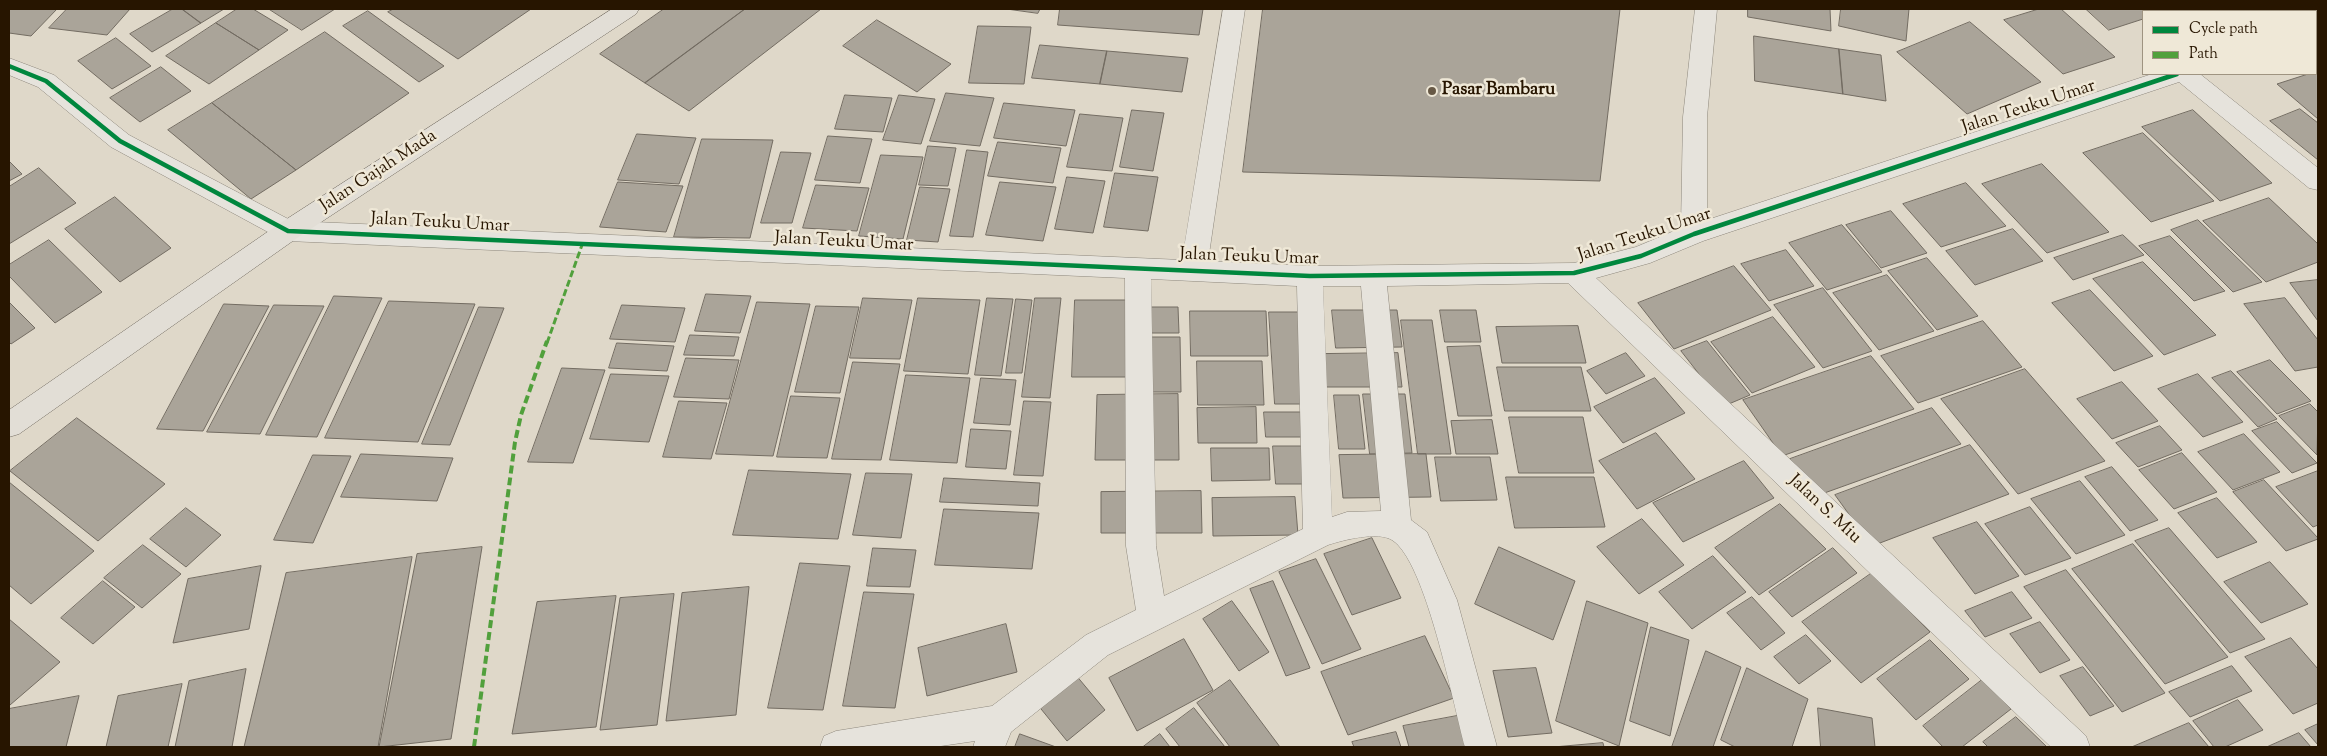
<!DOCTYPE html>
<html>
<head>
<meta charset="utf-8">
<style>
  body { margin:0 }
  #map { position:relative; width:2327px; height:756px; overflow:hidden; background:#dfd8c9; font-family:"Sorts Mill Goudy",serif }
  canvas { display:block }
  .frame { position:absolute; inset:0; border:10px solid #271500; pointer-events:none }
  .legend { position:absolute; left:2142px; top:10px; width:175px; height:65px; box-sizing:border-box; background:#efe8d7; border:1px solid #9f9481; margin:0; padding:6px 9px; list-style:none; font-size:15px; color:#271500 }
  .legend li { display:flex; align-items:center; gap:10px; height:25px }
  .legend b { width:25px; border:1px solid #9f9481 }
</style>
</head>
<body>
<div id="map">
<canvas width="2327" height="756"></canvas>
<div class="frame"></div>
<ul class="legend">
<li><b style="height:6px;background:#00873e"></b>Cycle path</li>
<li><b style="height:6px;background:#51a03c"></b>Path</li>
</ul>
</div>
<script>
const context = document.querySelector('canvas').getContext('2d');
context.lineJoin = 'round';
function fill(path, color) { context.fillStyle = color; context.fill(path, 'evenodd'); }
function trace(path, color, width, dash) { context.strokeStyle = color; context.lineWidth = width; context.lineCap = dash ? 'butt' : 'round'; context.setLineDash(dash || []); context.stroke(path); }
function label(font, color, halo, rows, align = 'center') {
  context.font = font + ' "Sorts Mill Goudy",serif'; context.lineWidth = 5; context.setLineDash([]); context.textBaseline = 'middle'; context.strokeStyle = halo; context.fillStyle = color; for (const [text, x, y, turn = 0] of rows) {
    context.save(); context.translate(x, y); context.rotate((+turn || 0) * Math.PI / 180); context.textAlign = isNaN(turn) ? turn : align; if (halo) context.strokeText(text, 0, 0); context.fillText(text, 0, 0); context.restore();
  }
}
const building = new Path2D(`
  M9,9H57L31,36L9,33Z
  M67,9H130L107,35L49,28Z
  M173,9H182L201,23L152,52L130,34Z
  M182,9H224L201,23Z
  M237,9H253L288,30L259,50L216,23Z
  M269,9H335L302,30Z
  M394,9H531L458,59L388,12Z
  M664,9H745L645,83L600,54Z
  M745,9H821L689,111L645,83Z
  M1007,9H1040L1038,13Z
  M1060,9H1203L1199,35L1058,25Z
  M1263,9H1620L1600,181L1243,172Z
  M1748,9H1830L1831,31L1748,17Z
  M1841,9H1909L1906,41L1839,26Z
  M2039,9H2061L2115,57L2063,74L2004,20Z
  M2086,9H2148L2151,11H2143V19L2109,30Z
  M368,11L444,66L419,82L343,26Z
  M877,20L951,64L917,92L843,46Z
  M1970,22L2041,82L1967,114L1897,52Z
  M216,23L259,50L209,84L166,56Z
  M978,26L1031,27L1024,84L969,83Z
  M325,32L409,93L296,170L212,103Z
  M1754,36L1839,49L1843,94L1755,81Z
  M116,38L151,66L112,89L78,61Z
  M1040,45L1107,51L1100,84L1032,78Z
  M1839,49L1881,55L1886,101L1843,94Z
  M1107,51L1188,58L1182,92L1100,84Z
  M161,67L191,91L140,122L110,98Z
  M2316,71H2318V119L2277,84L2308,74H2316Z
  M946,93L994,98L980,146L930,141Z
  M845,95L892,98L883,132L835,129Z
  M899,95L935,99L921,144L883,140Z
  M212,103L296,170L251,199L168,130Z
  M1004,103L1075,110L1066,146L994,138Z
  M2300,109L2318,123V160L2270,121Z
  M1132,110L1164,113L1153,171L1120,167Z
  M2193,110L2272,183L2220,201L2142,127Z
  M1080,114L1123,118L1112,171L1067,167Z
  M2143,133L2214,201L2151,222L2083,153Z
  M637,134L696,138L679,184L618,180Z
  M828,136L872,139L860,183L815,180Z
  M702,139L773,140L750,238L674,237Z
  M998,142L1061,148L1053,183L988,176Z
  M928,146L956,148L948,186L919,185Z
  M967,150L988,152L973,237L950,236Z
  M781,152L811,153L792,223H761Z
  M881,155L923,157L903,239L859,236Z
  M9,161L22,174L9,181Z
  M2042,164L2109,232L2047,253L1982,184Z
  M39,168L76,203L9,244V187Z
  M1115,173L1158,177L1148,231L1104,227Z
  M1067,177L1105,181L1093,233L1055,229Z
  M618,182L683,186L666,232L600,227Z
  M1000,182L1056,187L1043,241L986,235Z
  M1966,183L2006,226L1941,247L1903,204Z
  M816,185L869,188L857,231L803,228Z
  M920,187L950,189L938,242L907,240Z
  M115,197L171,248L120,282L65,229Z
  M2269,198L2318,244V262L2266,282L2203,221Z
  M1891,211L1927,253L1881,268L1846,225Z
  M2198,220L2262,282L2233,292L2171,230Z
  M1842,225L1882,272L1827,290L1789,243Z
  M2013,229L2043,261L1975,285L1946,251Z
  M2123,235L2144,255L2073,280L2054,258Z
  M2170,236L2225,291L2194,301L2139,246Z
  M49,240L102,292L55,323L9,276V265Z
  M1786,250L1814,286L1769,301L1741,264Z
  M1927,258L1978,316L1937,330L1888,271Z
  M2143,262L2216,335L2164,355L2093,279Z
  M1734,266L1771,310L1674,349L1638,303Z
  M1887,275L1934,331L1879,350L1833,293Z
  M2318,280V321L2290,283Z
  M1823,288L1872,351L1823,368L1774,305Z
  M2090,290L2153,356L2114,371L2052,303Z
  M706,294L751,296L740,333L695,331Z
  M334,296L382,298L317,437L266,435Z
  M863,298L912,300L900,359L850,358Z
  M918,298L980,300L968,374L904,371Z
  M987,298L1013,299L1001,376L975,375Z
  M1035,298H1061L1050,398L1022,397Z
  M2285,298L2318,340V367L2295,371L2244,304Z
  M1016,299L1032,300L1022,373H1006Z
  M1075,300H1129L1128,377H1072Z
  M389,301L475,304L418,442L325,438Z
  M9,302L35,328L11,344L9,342Z
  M757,302L810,304L773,456L716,454Z
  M224,304L269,306L203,431L157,429Z
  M274,305L324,306L260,434L207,432Z
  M622,305L685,308L675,342L610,339Z
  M816,306L859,307L840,393L795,392Z
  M479,307L504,308L450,445L422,444Z
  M1148,307H1178L1179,333H1147Z
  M1332,310H1397L1402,347L1336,348Z
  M1440,310H1476L1481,342H1445Z
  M1190,311H1266L1268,356H1191Z
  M1269,312H1300L1307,404H1275Z
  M1773,317L1815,367L1752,393L1711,342Z
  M1401,320H1432L1451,454H1418Z
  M1983,321L2022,367L1918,403L1881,356Z
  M1578,326L1586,363H1502L1496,327Z
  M690,335L739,337L734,356L684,355Z
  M1149,337H1180L1181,392H1150Z
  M1707,341L1750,395L1724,406L1681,351Z
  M617,343L674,346L667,371L609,368Z
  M1480,346L1492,416H1458L1447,347Z
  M1398,353L1402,387H1326L1323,354Z
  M1626,353L1645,376L1606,394L1587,371Z
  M1871,356L1914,409L1782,456L1743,400Z
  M686,358L739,360L729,399L674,397Z
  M2270,360L2311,401L2277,414L2237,372Z
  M1197,361H1262L1264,405H1198Z
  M853,362L900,364L881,460L832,459Z
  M1497,367H1581L1591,411H1505Z
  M562,368L605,370L573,463L528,462Z
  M2025,369L2105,461L2018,494L1941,399Z
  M2231,371L2277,419L2258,427L2212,378Z
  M611,374L669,376L649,442L590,439Z
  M2198,374L2243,422L2203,437L2158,389Z
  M906,375L970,378L957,463L890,460Z
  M981,378L1016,380L1010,425L974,423Z
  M1655,378L1685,413L1623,443L1594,407Z
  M2122,382L2158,421L2112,439L2077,399Z
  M1178,394L1179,460H1095L1097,395Z
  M1363,394H1405L1412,453L1370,454Z
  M1334,395H1359L1365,449H1339Z
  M791,396L840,398L827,458L777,457Z
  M679,401L727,403L711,459L663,457Z
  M1024,401L1051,402L1043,476L1014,475Z
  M2310,404L2318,412L2317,455L2279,416Z
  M1256,407L1257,443H1198L1197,408Z
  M1932,408L1961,444L1816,496L1790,459Z
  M1264,412H1301L1303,437H1266Z
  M1509,417H1583L1594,473H1519Z
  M77,418L165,484L98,541L10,471Z
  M1492,420L1498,454H1456L1451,421Z
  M2277,422L2317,463L2292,473L2252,431Z
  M2160,426L2182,450L2138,467L2116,443Z
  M971,429L1011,431L1006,469L966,467Z
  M1656,433L1695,479L1637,509L1599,461Z
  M2244,434L2280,472L2233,490L2198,452Z
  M1970,445L2009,494L1872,546L1835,495Z
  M1273,446H1308L1310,484H1276Z
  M1211,448H1269L1270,480L1212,481Z
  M2182,453L2217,492L2174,509L2139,470Z
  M361,454L453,458L437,501L341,497Z
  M1426,454L1431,497L1343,498L1339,455Z
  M313,455L351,456L313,543L274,540Z
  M1435,457H1490L1497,500L1441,501Z
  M1744,461L1774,498L1683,542L1653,503Z
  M2112,467L2158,520L2130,531L2085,477Z
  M749,470L851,474L838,539L733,535Z
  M2318,471V525L2313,527L2276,487Z
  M866,473L912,474L901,538L853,535Z
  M1506,477H1594L1605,527L1515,528Z
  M944,478L1040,483L1038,506L940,502Z
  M2264,480L2318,538V539L2286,551L2233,492Z
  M2080,481L2125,535L2076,554L2031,499Z
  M9,482L94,551L31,604L9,585Z
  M1201,491L1202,533H1101V492Z
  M1295,497L1298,535L1213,536L1212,498Z
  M2217,498L2257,542L2217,558L2178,513Z
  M1780,504L1826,549L1759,595L1715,548Z
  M2030,507L2071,558L2025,575L1985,524Z
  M186,508L221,535L186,567L150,539Z
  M944,509L1039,513L1032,569L935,565Z
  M1642,519L1684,565L1639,594L1597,547Z
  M1977,522L2019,576L1975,594L1933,538Z
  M2169,528L2265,639L2230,653L2135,541Z
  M1372,538L1401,598L1352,615L1324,554Z
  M2133,544L2228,657L2165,684L2072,569Z
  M143,545L181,574L142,608L104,578Z
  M482,547L451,739L379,747L417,554Z
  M1499,547L1575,581L1553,640L1475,604Z
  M873,548L916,550L910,587L867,586Z
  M1833,548L1857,573L1792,617L1769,592Z
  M1713,556L1746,592L1692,629L1659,592Z
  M412,557L378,747H244L286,573Z
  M1316,559L1361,649L1322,664L1279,572Z
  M2270,562L2308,604L2261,623L2224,582Z
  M800,563L850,566L823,710L768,708Z
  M261,566L249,629L173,643L188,579Z
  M2066,570L2165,693L2122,712L2024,587Z
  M1872,573L1930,632L1861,683L1802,622Z
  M103,581L135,607L93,644L61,618Z
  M1273,581L1310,668L1286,676L1250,589Z
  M749,587L736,715L666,721L682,593Z
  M864,592L914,594L895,708L843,706Z
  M2012,592L2032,618L1985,637L1965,611Z
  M674,594L657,725L600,730L620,598Z
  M616,596L596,727L512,734L537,602Z
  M1752,597L1785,633L1761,650L1727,613Z
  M1232,601L1269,652L1239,671L1203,619Z
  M1587,601L1648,623L1619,746L1556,721Z
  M9,619L60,662L10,705L9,704Z
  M2040,622L2070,660L2040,673L2010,634Z
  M1006,624L1017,672L927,696L918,648Z
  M1651,627L1689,640L1670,736L1630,721Z
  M1806,635L1831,661L1799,684L1774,657Z
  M1425,636L1454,698L1348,735L1321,672Z
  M2291,638L2318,669V703L2293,714L2245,657Z
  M1184,639L1213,690L1137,731L1109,678Z
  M1930,640L1969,679L1916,720L1877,679Z
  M1706,651L1741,667L1713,747H1672Z
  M2232,666L2252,691L2190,717L2169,692Z
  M2083,667L2114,706L2090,716L2060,676Z
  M1536,668L1552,733L1508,737L1493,671Z
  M1747,668L1808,699L1792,747H1735L1721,740Z
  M246,669L232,747H175L189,681Z
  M1075,674L1105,710L1067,741L1037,704Z
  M1230,680L1280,747H1230L1197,703Z
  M1982,680L2011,709L1962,747H1943L1923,726Z
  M182,684L168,747H106L118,696Z
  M79,696L66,747H9V709Z
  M2238,700L2263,730L2225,747H2214L2193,721Z
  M1194,708L1225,747H1180L1166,729Z
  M1818,708L1872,718L1875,747H1821Z
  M1462,715L1472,747H1409L1403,726Z
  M2016,717L2047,747H1988L1983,742Z
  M2189,723L2209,747H2132Z
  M2318,724V745L2305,730Z
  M1396,732L1401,747H1354L1352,742Z
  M2299,733L2311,747H2267Z
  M1020,734L1056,747H1015Z
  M1160,734L1170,747H1143Z
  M1603,743L1604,747H1554Z`);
const street = new Path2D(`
  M1223,9H1245L1208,261L1310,266L1574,263L1636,247L1681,228L1683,117L1695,9H1717L1707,117V220L2152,74H2200L2318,168V190L2309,188L2179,82L1703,241L1650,263L1596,278L2086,736L2090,747H2051L1568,283L1387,286L1411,520L1427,532L1457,600L1497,747H1465C1453,704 1426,561 1392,540C1378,531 1343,540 1328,545L1108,655L1011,732L1005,747H973L975,741L934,747H820L824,736L836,731L992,706L1086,635L1136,610L1126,546L1125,278L288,241L279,238L111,147L38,87L9,75V58L54,75L129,135L292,221L1182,260ZM1151,279L1297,286L1303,529L1164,596L1156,546ZM1323,286H1361L1381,511L1347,512L1332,517Z
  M2318,9V25L2316,26V11H2311Z`);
const highway = new Path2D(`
  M612,9H639L636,14L297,238L19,434L9,437V410L279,224Z`);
const quietFar1 = new Path2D(`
  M547,343L582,245`);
const quiet = new Path2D(`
  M474,747L515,442L521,415L547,341`);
const cycleway = new Path2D(`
  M9,66L46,81L120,141L288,231L1310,276L1574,273L1641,256L1694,234L2177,74`);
const markers = [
  [1432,91,5,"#675946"]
];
const poiNames = [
  ["Pasar Bambaru",1442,91]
];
const streetNames = [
  ["Jalan Teuku Umar",2029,108,-18],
  ["Jalan Gajah Mada",379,172,-33],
  ["Jalan Teuku Umar",440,224,3],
  ["Jalan Teuku Umar",1645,236,-18],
  ["Jalan Teuku Umar",844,243,3],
  ["Jalan Teuku Umar",1249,258,2],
  ["Jalan S. Miu",1824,510,43]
];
fill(building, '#aaa499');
trace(building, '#736c62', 1);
trace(street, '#8d877c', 1);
trace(highway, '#736c62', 1);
fill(street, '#e6e3dc');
fill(highway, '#e2ded6');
trace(quietFar1, '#51a03c', 3, [7, 3]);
trace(quiet, '#51a03c', 4, [8, 4]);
trace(cycleway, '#00873e', 4.5);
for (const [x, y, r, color] of markers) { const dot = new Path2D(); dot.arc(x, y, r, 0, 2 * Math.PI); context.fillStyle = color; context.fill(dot); trace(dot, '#efe8d7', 2); }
label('bold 18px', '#271500', '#efe8d7', poiNames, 'left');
label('18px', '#271500', '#efe8d7', streetNames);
</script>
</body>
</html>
